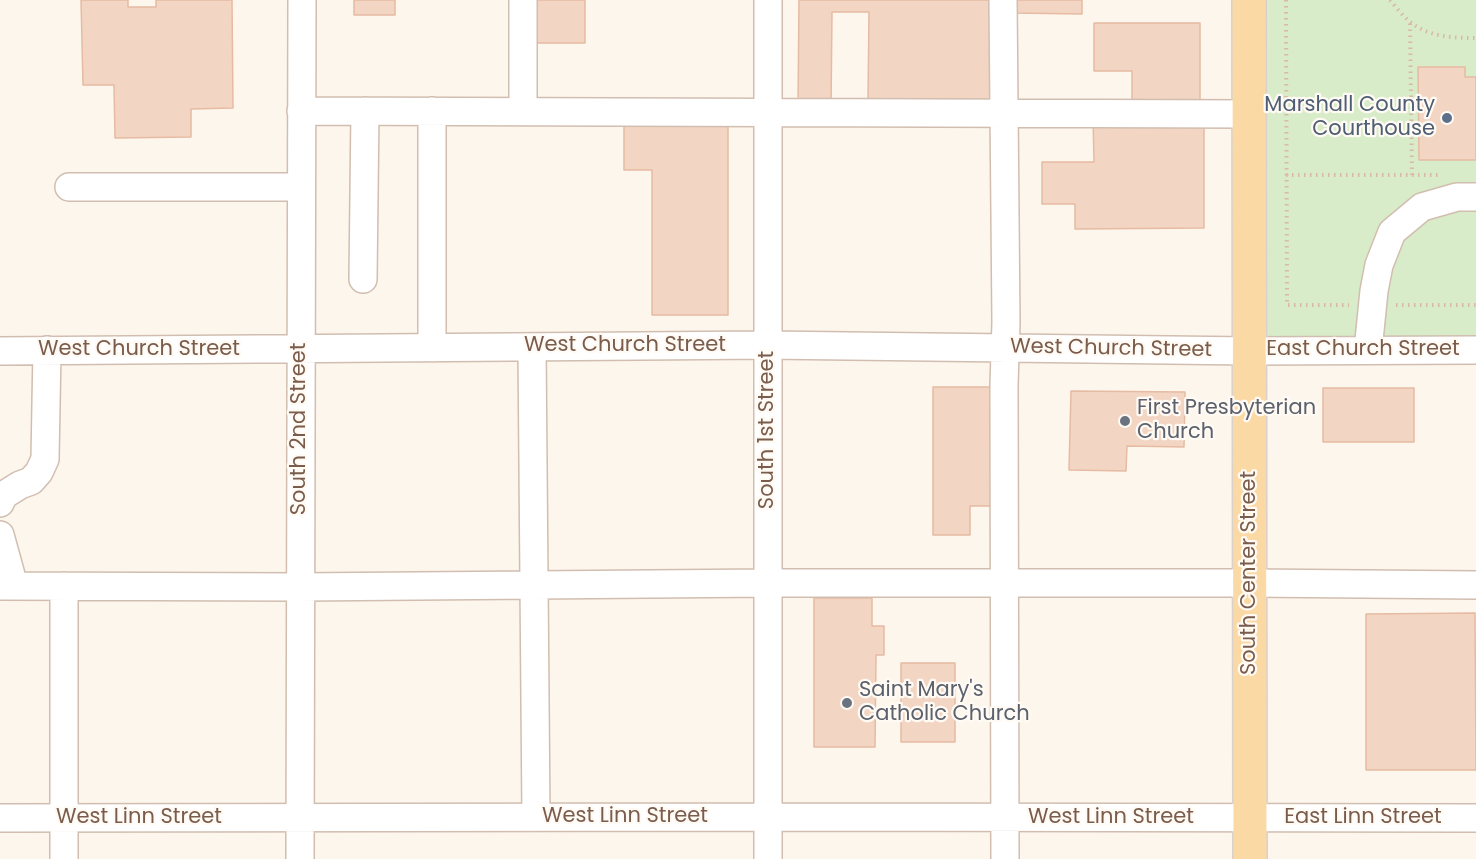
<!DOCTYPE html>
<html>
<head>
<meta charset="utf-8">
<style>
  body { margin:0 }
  canvas { display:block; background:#fdf6ec }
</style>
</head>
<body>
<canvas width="1476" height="859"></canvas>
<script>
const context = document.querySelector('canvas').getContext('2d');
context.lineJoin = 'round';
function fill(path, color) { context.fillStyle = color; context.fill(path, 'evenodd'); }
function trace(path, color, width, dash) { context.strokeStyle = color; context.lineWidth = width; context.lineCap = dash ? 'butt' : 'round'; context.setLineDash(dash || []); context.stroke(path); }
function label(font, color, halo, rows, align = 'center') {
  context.font = font + ' Poppins,sans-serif'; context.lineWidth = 4.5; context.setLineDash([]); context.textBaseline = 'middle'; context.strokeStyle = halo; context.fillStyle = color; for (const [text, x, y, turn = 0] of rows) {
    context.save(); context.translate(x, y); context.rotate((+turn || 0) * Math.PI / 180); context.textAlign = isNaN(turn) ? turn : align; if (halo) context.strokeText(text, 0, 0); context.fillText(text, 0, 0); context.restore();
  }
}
const green = new Path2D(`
  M1249,0H1476V350L1249,351Z`);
const building = new Path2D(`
  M81,0H128V7H156V0H232L233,108L191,109V137L115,138L114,85H83Z
  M354,0H395V15H354Z
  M533,0H585V43H533Z
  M799,0H993L991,101L868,99L869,12H832L831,109L798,108Z
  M1013,0H1082V14L1013,13Z
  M1094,23H1200V104L1132,103V71H1094Z
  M1418,67H1465V77H1476V160H1419Z
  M1204,117V228L1075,229V204H1042V162H1094L1093,118Z
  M624,120H728V315H652V170H624Z
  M933,387H995L996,506H970V535H933Z
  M1323,388H1414V442H1323Z
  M1071,391L1185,392L1184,447L1127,446L1126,471L1069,470Z
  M814,598H872V626H884V655H876L875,747H814Z
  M1475,613L1476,770H1366V614Z
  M901,663H955V742H901Z`);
const path = new Path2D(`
  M1286,0L1287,305H1349
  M1390,0C1396,7 1402,15 1409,21C1428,37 1452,38 1476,38
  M1286,175H1412L1410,22
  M1412,175H1438
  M1396,305H1476`);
const minor = new Path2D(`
  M523,0V111
  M768,0V859
  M1003,0L1006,322L1004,385L1005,859
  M301,111L1249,114
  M432,111V348
  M69,187H301
  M363,279L365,111
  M532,347L536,817
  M1368,350L1374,291L1379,265L1392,232L1422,207L1457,197H1476
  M0,351L768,345L1249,351L1476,350
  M0,503L4,495L20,485L31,481L39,472L45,459L47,350
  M0,535L14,586
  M0,586L300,587L768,583H1250L1476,585
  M64,586V859
  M0,818L768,817L1476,818
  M300,859L302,0`);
const major = new Path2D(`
  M1249,0L1250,859`);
const markers = [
  [1447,118,6,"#5c6f8a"],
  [1125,421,6,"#6b7280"],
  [847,703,6,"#6b7280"]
];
const serviceNames = [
  ["Marshall County",1435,106],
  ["Courthouse",1435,130]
];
const streetNames = [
  ["West Church Street",625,346],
  ["West Church Street",1111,349,1],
  ["West Church Street",139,350],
  ["East Church Street",1363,350],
  ["South 2nd Street",300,429,-90],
  ["South 1st Street",768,430,-90],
  ["South Center Street",1250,573,-90],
  ["West Linn Street",625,817],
  ["West Linn Street",139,818],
  ["West Linn Street",1111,818],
  ["East Linn Street",1363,818]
];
const worshipNames = [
  ["First Presbyterian",1137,409],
  ["Church",1137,433],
  ["Saint Mary's",859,691],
  ["Catholic Church",859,715]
];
fill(green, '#d8ecc9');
fill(building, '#f3d5c3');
trace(building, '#e6bba3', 1.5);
trace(minor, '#d1beb0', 30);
trace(major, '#dad1cd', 36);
trace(path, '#d9b8a5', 4, [1.5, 4.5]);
trace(minor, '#fff', 27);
trace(major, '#fbd9a5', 33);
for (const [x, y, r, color] of markers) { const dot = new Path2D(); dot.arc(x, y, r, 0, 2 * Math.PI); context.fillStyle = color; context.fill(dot); trace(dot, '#fffaf3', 2); }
label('21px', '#4e5e75', '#fffaf3', serviceNames, 'right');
label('21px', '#7a5c4d', '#fffaf3', streetNames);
label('21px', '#5b616d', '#fffaf3', worshipNames, 'left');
</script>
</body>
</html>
